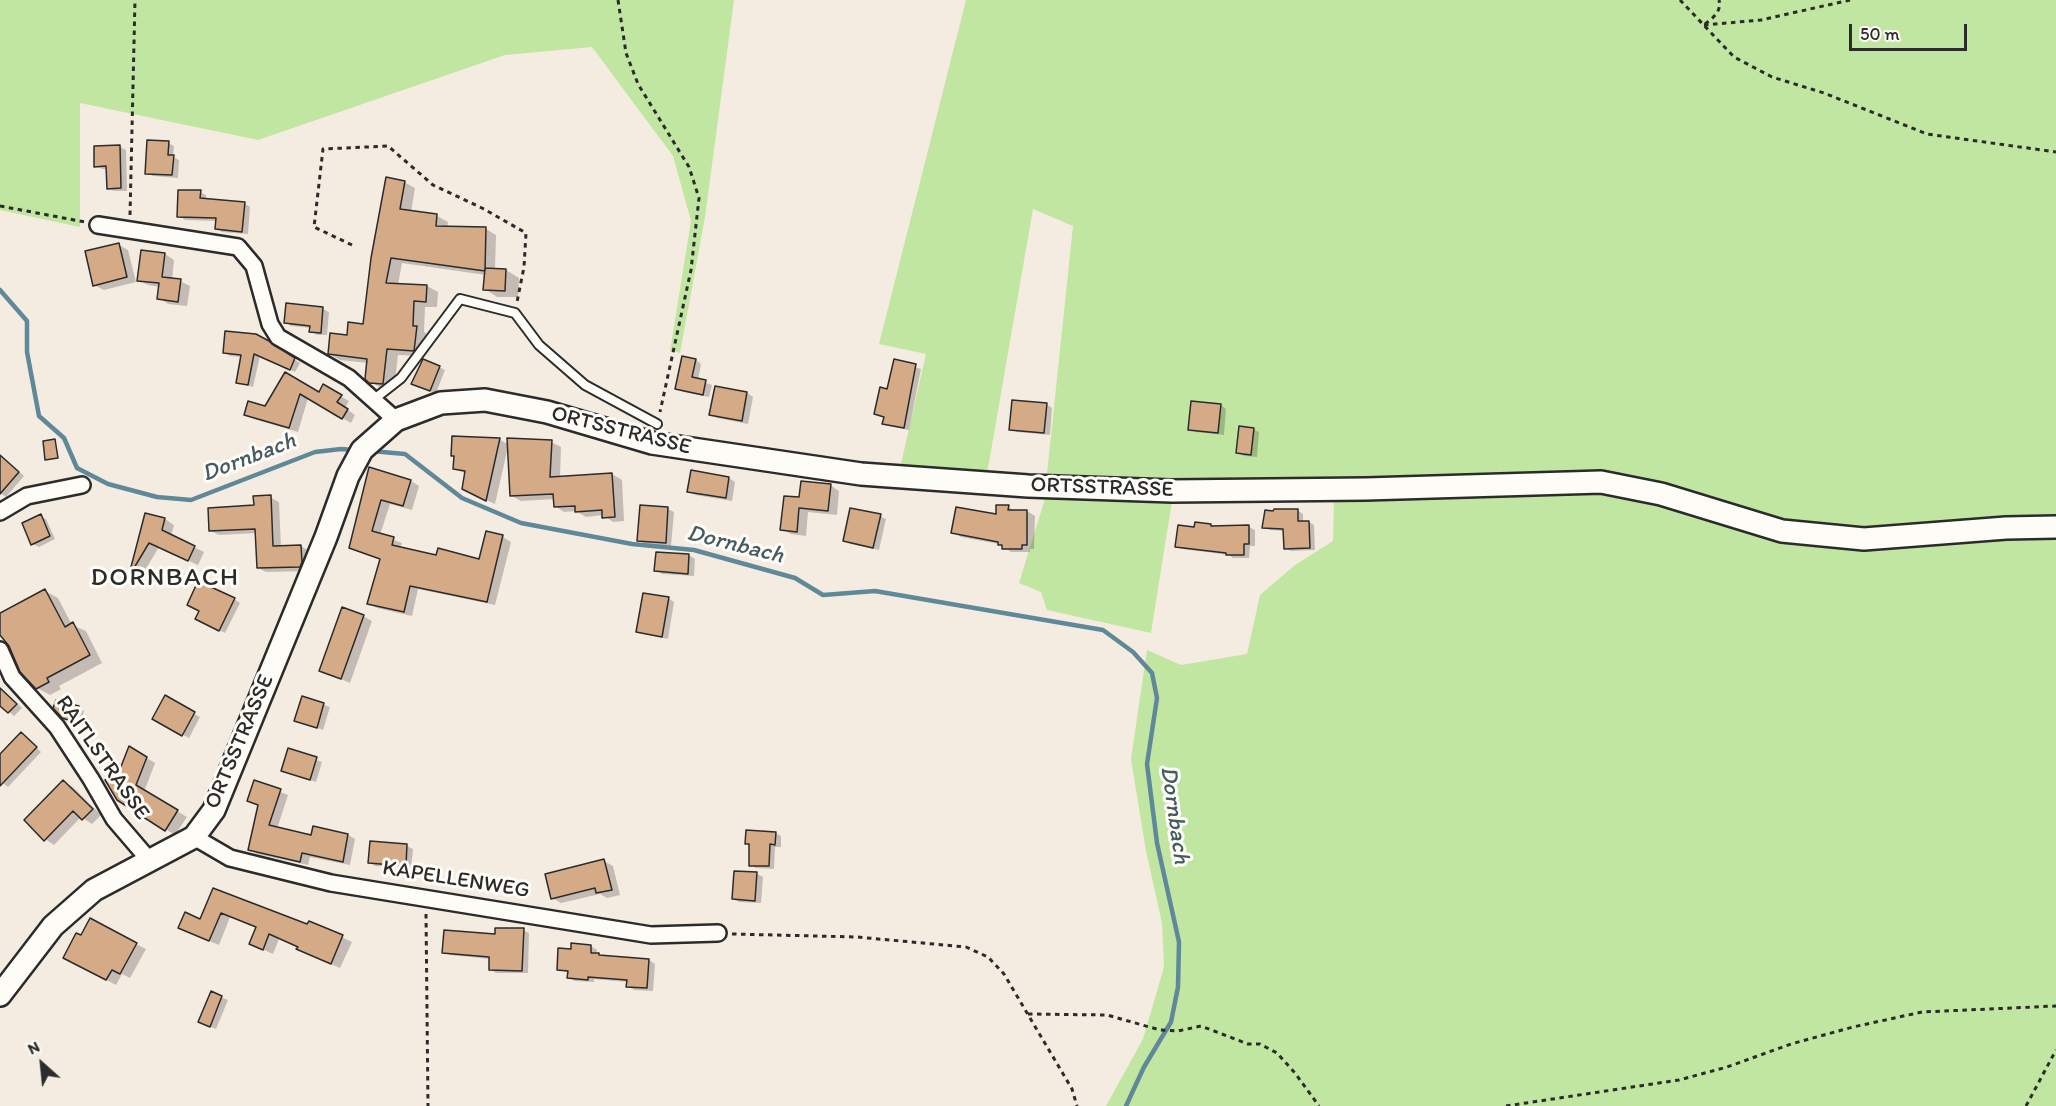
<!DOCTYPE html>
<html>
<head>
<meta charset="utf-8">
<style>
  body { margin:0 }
  #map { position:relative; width:2056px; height:1106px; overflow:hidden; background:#f5ece1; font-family:Itim,sans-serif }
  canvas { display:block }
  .north { position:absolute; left:12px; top:1034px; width:60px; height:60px; -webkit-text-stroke:4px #fdfcf7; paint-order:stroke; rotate:333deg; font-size:16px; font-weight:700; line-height:24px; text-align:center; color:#2b2b2b }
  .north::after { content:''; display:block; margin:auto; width:21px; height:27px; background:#2b2b2b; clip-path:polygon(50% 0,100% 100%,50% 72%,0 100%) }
  .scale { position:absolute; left:1849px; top:24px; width:118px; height:27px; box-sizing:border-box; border:3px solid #2b2b2b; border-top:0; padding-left:8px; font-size:18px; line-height:21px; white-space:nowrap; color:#2b2b2b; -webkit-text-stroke:4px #fdfcf7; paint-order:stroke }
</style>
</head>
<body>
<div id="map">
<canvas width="2056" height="1106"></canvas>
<div class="north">N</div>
<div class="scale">50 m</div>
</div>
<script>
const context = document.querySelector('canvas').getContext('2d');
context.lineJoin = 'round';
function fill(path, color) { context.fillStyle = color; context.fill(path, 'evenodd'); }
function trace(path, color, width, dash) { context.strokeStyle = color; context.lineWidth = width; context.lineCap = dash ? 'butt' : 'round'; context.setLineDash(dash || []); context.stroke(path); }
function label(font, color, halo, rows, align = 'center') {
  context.font = font + ' Itim,sans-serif'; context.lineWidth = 6; context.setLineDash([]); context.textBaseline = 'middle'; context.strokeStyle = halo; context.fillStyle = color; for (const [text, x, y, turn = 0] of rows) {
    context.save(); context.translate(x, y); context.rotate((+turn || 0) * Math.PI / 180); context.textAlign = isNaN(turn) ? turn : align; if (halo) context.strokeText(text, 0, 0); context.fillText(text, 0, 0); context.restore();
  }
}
const green = new Path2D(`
  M0,0H734L705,217L680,353L670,351L691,221L673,156L592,47L505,55L258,140L80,103V227L0,210Z
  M966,0H2056V1106H1106L1143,1039L1164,967L1162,923L1146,851L1131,759L1147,650L1181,665L1247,654L1260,595L1295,565L1333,541L1334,499L1172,501L1151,633L1047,610L1041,592L1019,583L1044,502L1073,226L1033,209L987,474L901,464L926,354L879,344Z`);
const shadow = new Path2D(`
  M168,143L174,146L173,157L179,160L178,178L153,176L147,173Z
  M120,147L126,150L127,191H114L108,188V169H102L96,166Z
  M404,182L415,188L411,212L437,216L448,222L447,228L486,229L496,235L495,270H506L519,278L518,297H497L485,289L486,275L402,263L398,285L427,286L438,292L437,307H425L424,332L427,334L425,356L398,355L394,389L381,388L370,381L368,363L340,360L329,354L348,336L364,325Z
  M200,192L206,195V200L244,203L250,207L248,234L222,232L216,228L217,221L185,220L179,216Z
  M119,245L128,250L136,282L104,290L94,285Z
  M142,251L165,254L174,260L172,280L180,281L190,286L187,306L168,304L159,298L160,287L148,285L138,280Z
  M288,304L323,309L329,312L327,335H317L311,331V328L291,326L286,322Z
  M256,335L300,363L295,372L260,356L253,387L237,382L242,357L230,356L225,353Z
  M696,360L701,364L698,380L712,385L709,397L683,392L677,388Z
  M896,361L921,369L909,430L889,426L884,423L885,418L875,413L889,391Z
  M439,367L445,370L436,393L418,387Z
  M286,374L319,394L332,391L349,401L345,408L355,415L351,423L308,398L298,432L254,419L246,414L266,408Z
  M747,393L753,397L748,424L717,418L711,415Z
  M1046,404L1052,408L1050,435L1017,432L1011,429Z
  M1221,405L1226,409L1224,435L1196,432L1190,429Z
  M1253,429L1259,432L1257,457L1244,456L1238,453Z
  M499,439L509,445L551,442L561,447L560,478L612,474L622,480L624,521L613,522L603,515L586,517L576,511L564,512L555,506V499L521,501L512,496L508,447L495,504L473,494L466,474L454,468L456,457L453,455Z
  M0,461L8,462L24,476L6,497L0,493Z
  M370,469L411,481L419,486L412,510L390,504L380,535L402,543L400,548L437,556L480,561L487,533L503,537L511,542L495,605L418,589L412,616L377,608L369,604L382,560L351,547Z
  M692,472L729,478L735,482L732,501L695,495L689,491Z
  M830,485L839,491L837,515L808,512L806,536L791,534L782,529L801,499Z
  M270,497L279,502L281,547L301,546L309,551V571L266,572L258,568L257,533L219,535L211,531Z
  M641,507L668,509L674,512L671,546L645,544L639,540Z
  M1008,507L1016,511H1027L1035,516L1034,549H1030V552H1011L999,544L961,537L953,532L997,516Z
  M1297,510L1303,514V522H1309L1314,525L1315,550L1291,551L1285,548L1284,531L1270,530L1264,527Z
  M40,516L46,519L55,539L39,547L33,544Z
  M880,516L886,519L879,550L850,544L844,540Z
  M165,519L174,525L171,536L204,552L198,565L159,547L144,572L133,566Z
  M1211,525L1214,527H1249L1255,530V546H1250L1249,558H1233L1229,555L1182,549L1177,546Z
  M689,555L695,559L694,576L662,574L656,570Z
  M45,591L58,598L72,625L86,631L102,663L59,686L61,689L50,695L37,688L0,631V615Z
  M234,599L240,603L225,633L202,622Z
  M669,599L674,602L668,639L643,634L637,631Z
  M363,616L372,621L350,683L321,671Z
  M0,687L22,708L14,716L0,704Z
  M166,698L200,717L189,738L154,719Z
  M303,698L330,707L323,730L296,720Z
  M78,708L84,711L80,724L63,717Z
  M27,738L41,752L8,787L0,781V757Z
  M130,748L155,763L144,792L187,817L175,835L118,799L121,770Z
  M289,750L322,762L316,782L283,771Z
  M64,782L73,787L101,815L92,824L81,817L54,845L45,839Z
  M255,782L288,795L277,829L312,837L314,828L348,835L355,839L350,865L310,857L308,865L257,854L249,849L260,806L249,801Z
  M775,833L781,836V847H775L774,869L756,868L750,865L751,845L747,843Z
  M407,846L413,849L411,868L375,866L370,862Z
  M604,861L613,866L620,895L607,898L600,894L561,903L552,898Z
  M757,874L763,877L761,903L739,902L734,899Z
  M214,890L308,926L310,922L352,942L340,968L308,954L298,949L299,947L279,939L273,954L260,948L258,928L230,917L219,945L190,933L201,921Z
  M523,930L529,933L528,973H496L490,969V959L450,955L444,952Z
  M136,944L146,949L130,978L122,974L116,985L74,963Z
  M591,946L597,950L596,955L602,957L649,960L655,964L653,991L634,990L628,986V982L594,979V982L575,981L569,978V973L558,969L572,951Z
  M211,993L228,1000L216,1029L206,1025Z`);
const stream = new Path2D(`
  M0,290L27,321V352L39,416L64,438L77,468L108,484L157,497L191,500L315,452L341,449L354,450
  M371,451L405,454L462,498L521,523L632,544L694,550L795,578L823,595L875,591L1103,630L1133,652L1152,673L1157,698L1147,764L1157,843L1179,942L1178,987L1171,1022L1144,1067L1126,1106`);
const building = new Path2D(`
  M147,140L169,141L168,155H174L172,175L145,174Z
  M120,145L121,188L107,189L106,166L94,167V146Z
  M386,177L405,181L400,209L437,214L436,226L486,227L485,271L391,258L386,283L427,285L426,302L414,301L413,326H417L414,351L387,349L383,384L369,383L365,379L367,359L328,354L330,333L347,335L348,322L363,324L371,258Z
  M178,190H201L200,198L245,202L242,232L215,229L216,218L177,217Z
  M119,243L127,277L93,286L85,251Z
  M141,250L165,253L162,277L181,279L178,302L157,299L159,283L137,281Z
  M485,268L506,269L505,291L483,290Z
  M286,303L323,307L321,333L309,332L310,326L284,323Z
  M225,331L256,334L269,341L295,358L290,370L254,354L248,385L236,383L241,355L223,353Z
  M682,356L696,359L692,377L706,380L703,395L675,389Z
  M423,359L440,366L430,391L411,384Z
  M894,359L916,364L904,428L882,424L884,417L874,414L880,387L887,389Z
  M285,372L319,392L323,384L342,395L337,402L348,409L342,419L300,394L289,428L244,415L248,401L265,406Z
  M715,386L747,392L742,421L709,415Z
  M1012,400L1047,403L1044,433L1009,430Z
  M1191,401L1221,404L1218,433L1188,430Z
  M1239,426L1254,428L1251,455L1236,453Z
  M452,436L500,438L486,501L462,489L465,471L453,469L454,456H451Z
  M507,438L552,440L550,477L612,473L615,517L602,518V510L575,512V506L554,507L553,494L510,496Z
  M55,439L58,458L45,460L43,441Z
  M0,455L19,472L0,494Z
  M369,467L411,480L403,506L381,500L372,531L394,537L392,545L436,555L438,548L479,559L486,531L503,535L487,602L410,586L404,612L367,604L380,559L349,548Z
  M691,470L729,477L726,498L687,492Z
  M801,481L831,484L828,511L799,508L797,532L780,530L784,496L799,497Z
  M271,495L273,546L301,545L302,562L300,567L257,568L255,529L209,531L208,508L254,505L253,496Z
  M640,505L668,507L666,543L637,541Z
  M996,505H1009L1008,510H1027V545H1022V549H1002V545H998V542L951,533L956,507L996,514Z
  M850,508L881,514L873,548L843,541Z
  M1274,509H1298V521H1309L1310,548L1284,549L1283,529L1262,528L1265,510L1273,511Z
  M145,513L165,518L162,530L195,546L188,561L149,543L134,568L131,567Z
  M41,514L50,536L31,545L22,523Z
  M1195,522L1211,524V526L1249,525V544H1244V555H1226V553L1175,547L1178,525L1194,527Z
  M656,552L689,554L688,574L654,571Z
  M198,581L235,598L219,631L195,619L199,611L187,605Z
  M45,589L65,627L73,622L90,655L47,678L49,682L36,689L20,672L9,646L0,635V613Z
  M643,593L669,597L662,637L636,632Z
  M342,607L364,615L341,679L319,671Z
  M0,688L17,704L8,713L0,706Z
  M165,695L195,712L182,736L152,719Z
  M302,696L324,703L317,728L294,721Z
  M56,700L79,706L74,722L62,718L53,708Z
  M21,732L37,747L0,786V754Z
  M129,746L147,757L136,785L178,810L165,831L117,800L105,780L120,769Z
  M288,748L317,757L310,780L281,771Z
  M63,780L93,809L82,820L73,811L44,841L24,820Z
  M254,780L281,789L269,825L311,835L313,826L348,834L343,862L302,853L300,862L248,850L258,805L247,801Z
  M746,830L776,832L775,845L770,844L769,866H749V844H745Z
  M370,841L407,844L406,866L368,863Z
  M604,859L612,890L596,893L595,888L551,899L545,874Z
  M734,871L757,872L755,901L732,899Z
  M213,888L307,924L309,921L343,935L331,964L296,949L298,947L269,934L263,950L249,944L256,927L221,913L209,941L178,928L185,912L200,919Z
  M90,918L137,943L120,974L112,970L106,980L63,958L76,933L81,935Z
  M495,928H524L522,971L489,970V957L442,953L444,930L495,934Z
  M571,943L591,945V953H599V955L649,959L647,988L626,987L627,980L588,977V980L567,978L568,971L557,970L558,948L571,949Z
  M211,991L222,996L210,1027L198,1022Z`);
const path = new Path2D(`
  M618,0L626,53L638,84L689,167L699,198L691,270L660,412
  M1680,0L1734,57L1772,77L1824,93L1927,134L2056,152
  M1705,24C1713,18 1722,11 1719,0
  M1704,25L1761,20L1850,0
  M0,206L85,222
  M130,215L135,0
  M352,245L314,227L323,149L388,146L433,185L482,208L526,233L524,267L517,302
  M426,914L428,1106
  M732,934L857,937L966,947L988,957L1004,974L1072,1089L1077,1106
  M1028,1014L1107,1015L1160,1030L1178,1031L1201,1026L1248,1044H1260L1277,1053L1295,1073L1319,1106
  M1506,1106L1679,1080L1727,1067L1791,1044L1853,1027L1922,1012L2056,1006
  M2026,1106L2056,1050`);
const lane = new Path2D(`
  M373,400L401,378L460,299L515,313L539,345L585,385L657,424`);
const street = new Path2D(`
  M98,225L238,247L254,266L270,324L278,337L349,378L396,420
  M0,512L27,496L82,485
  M0,650L12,677L57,727L91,779L114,819L150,861
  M194,837L230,858L331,883L651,935L718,933`);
const secondary = new Path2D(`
  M0,995L53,926L94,890L194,837L214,810L326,537L348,476L362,450L396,420L441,403L485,400L547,412L652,443L861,474L1028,486L1172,491L1366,489L1601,482L1661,494L1782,531L1864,539L2006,528L2056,527`);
const streetNames = [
  ["ORTSSTRASSE",621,431,14],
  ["ORTSSTRASSE",1102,488,2],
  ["ORTSSTRASSE",240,742,-67],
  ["RAITLSTRASSE",102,758,55],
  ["KAPELLENWEG",456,880,9]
];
const waterNames = [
  ["Dornbach",249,458,-21],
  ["Dornbach",735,545,14],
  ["Dornbach",1174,815,82]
];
const quarterNames = [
  ["DORNBACH",165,578]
];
fill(green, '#c1e6a1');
fill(shadow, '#0003');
trace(stream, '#5f8999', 4.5);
fill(building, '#d5aa87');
trace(building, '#2b2b2b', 1.5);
trace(lane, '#2b2b2b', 12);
trace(street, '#2b2b2b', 20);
trace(secondary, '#2b2b2b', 26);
trace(path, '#2b2b2b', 3, [4.5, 4.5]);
trace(lane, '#fdfcf7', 8);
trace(street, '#fdfcf7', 15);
trace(secondary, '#fdfcf7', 21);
label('22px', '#2b2b2b', '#fdfcf7', streetNames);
label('italic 24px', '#455a62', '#fdfcf7', waterNames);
context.letterSpacing = '1.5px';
label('26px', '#2b2b2b', '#fdfcf7', quarterNames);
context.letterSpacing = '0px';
</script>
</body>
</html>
